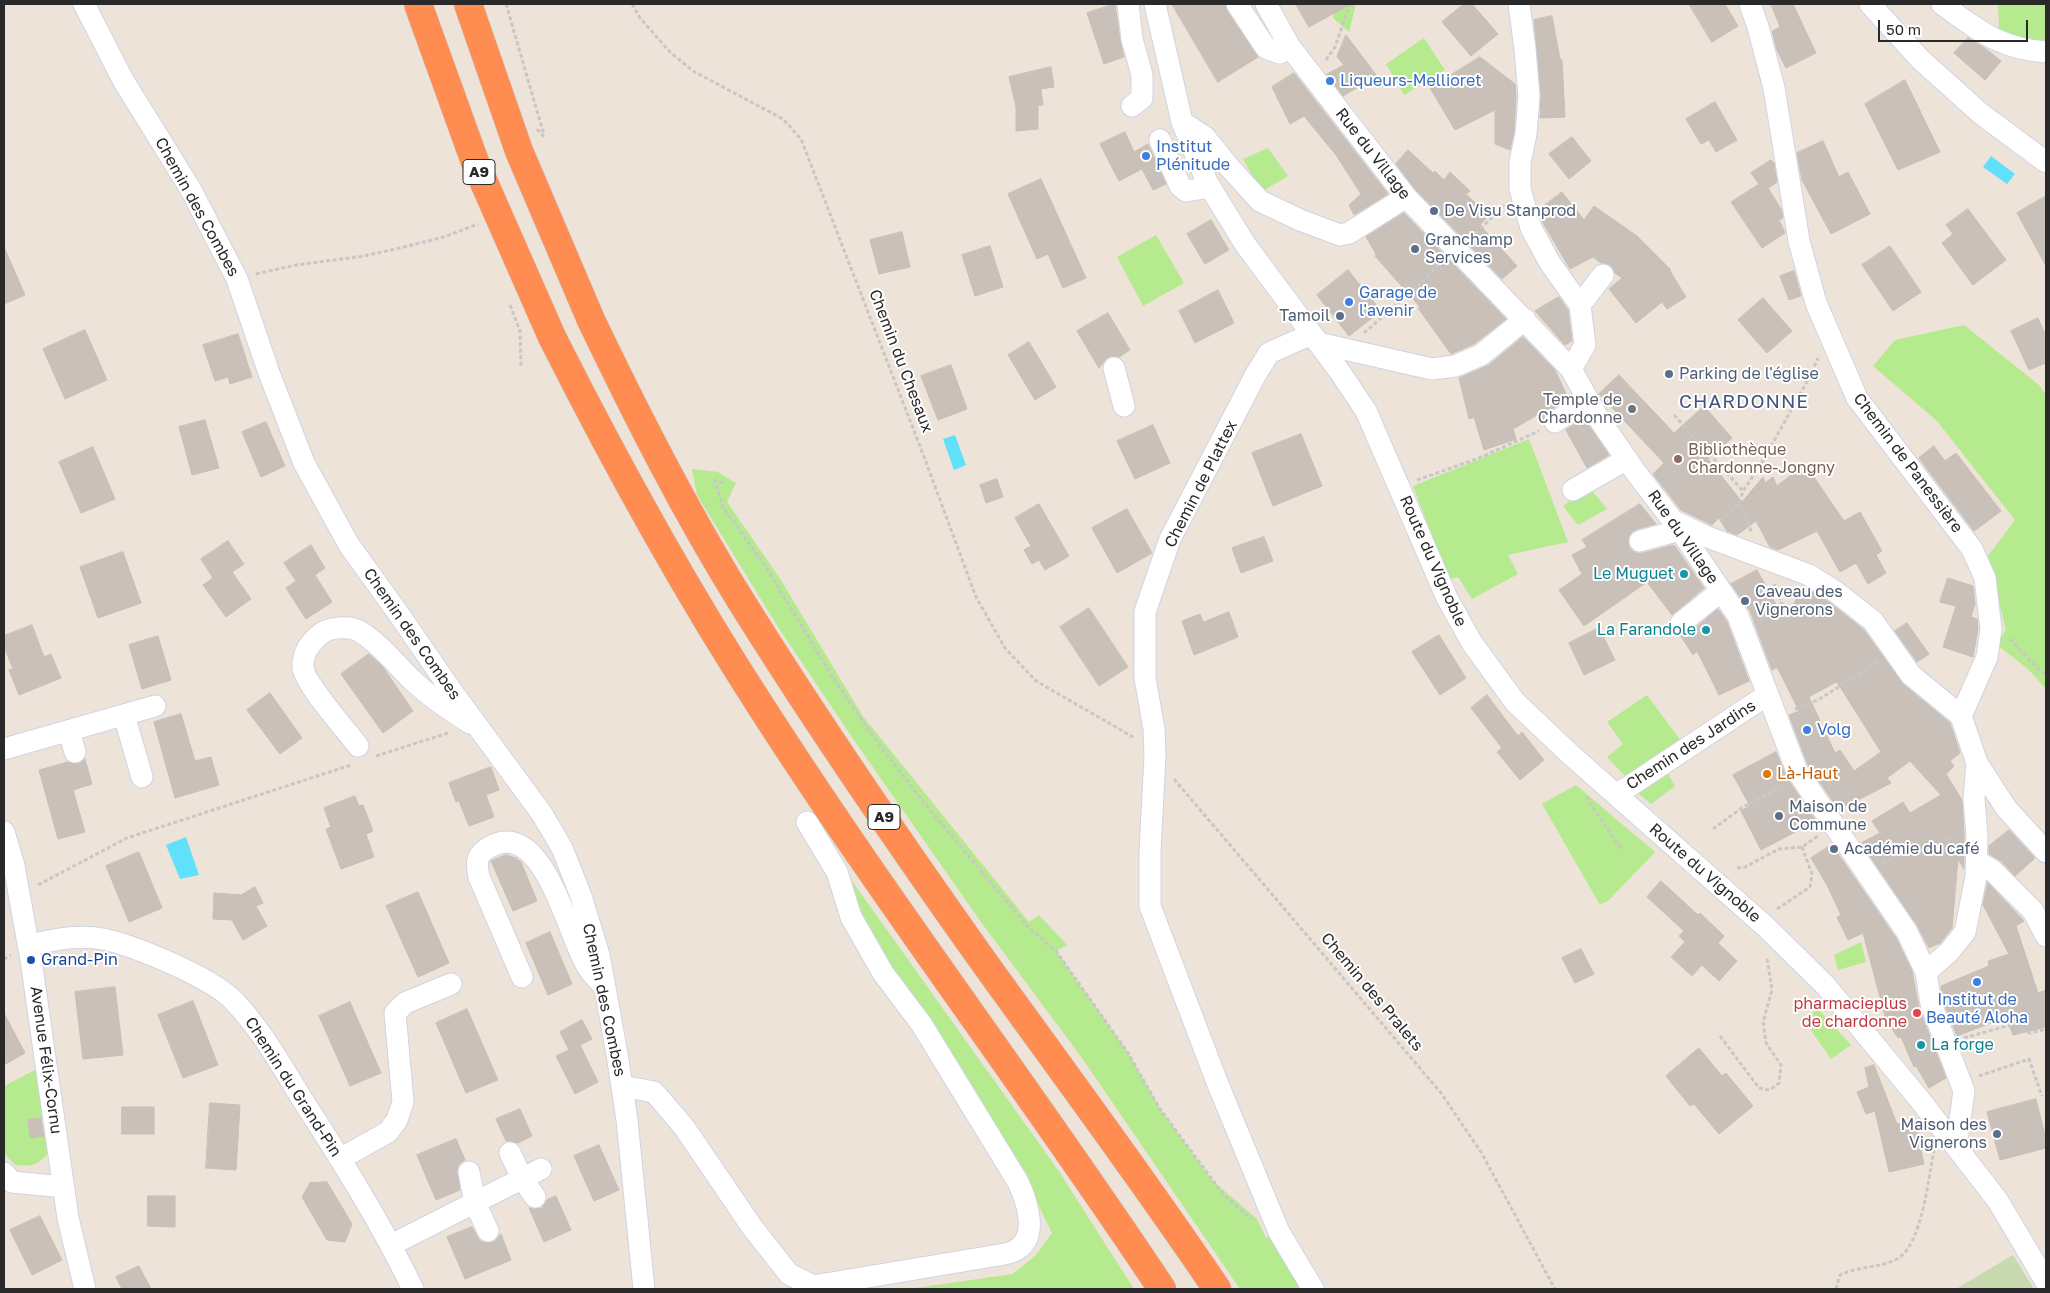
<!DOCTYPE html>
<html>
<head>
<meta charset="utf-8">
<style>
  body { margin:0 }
  #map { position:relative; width:2050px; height:1293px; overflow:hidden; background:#ede3d9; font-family:"Golos Text",sans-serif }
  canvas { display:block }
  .frame { position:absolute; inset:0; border:5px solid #292929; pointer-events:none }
  .scale { position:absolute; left:1878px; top:20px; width:150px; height:22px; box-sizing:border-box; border:2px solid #292929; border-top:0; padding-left:6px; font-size:15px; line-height:18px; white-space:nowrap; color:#292929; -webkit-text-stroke:4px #fff; paint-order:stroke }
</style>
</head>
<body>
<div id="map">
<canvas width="2050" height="1293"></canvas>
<div class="frame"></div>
<div class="scale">50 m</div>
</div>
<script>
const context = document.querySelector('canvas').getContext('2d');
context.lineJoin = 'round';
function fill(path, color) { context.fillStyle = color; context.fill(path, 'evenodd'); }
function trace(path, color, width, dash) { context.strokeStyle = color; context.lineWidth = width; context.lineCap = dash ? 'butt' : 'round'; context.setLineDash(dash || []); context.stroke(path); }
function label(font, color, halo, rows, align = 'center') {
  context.font = font + ' "Golos Text",sans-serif'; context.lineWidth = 4; context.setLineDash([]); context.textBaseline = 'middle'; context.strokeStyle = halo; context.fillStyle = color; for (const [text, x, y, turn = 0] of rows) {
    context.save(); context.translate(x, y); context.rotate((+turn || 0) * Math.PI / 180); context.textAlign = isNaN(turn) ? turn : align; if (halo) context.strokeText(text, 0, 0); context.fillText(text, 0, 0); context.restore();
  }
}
const green = new Path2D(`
  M1334,4H1356L1349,32L1333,18Z
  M1998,4H2046V64L2028,60L1983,37L1999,27Z
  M1424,38L1445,70L1404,95L1386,64Z
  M1268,148L1288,176L1261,192L1243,159Z
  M1156,235L1184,283L1143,306L1117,257Z
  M1964,325L2039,385L2046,395V689L2028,669L1996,644L2006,630L1994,582L1985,560L2015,520L1937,421L1873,366L1895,340Z
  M1529,439L1568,542L1508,555L1518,574L1472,599L1458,577L1449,580L1413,486Z
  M692,469L718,472L736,483L727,502L779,577L862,715L1029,922L1039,915L1067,945L1056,951L1128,1053L1160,1109L1212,1180L1257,1219L1266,1238L1279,1232L1313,1289H1240L1082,1058L981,922L856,743L778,627L697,495Z
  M1589,487L1607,509L1578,525L1563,506Z
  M1647,695L1681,741L1626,777L1607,757L1623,744L1607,722Z
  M1665,768L1675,786L1651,804L1639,794V785Z
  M1576,785L1655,852L1609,900L1600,905L1542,804Z
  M847,874L1058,1170L1134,1289H908L1013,1274L1035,1256L1052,1233L1031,1190L860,918Z
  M1861,942L1866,962L1838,970L1834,955Z
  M1818,1009L1851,1045L1831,1059L1803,1019Z
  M39,1068L46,1117L28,1121L30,1138L49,1135L50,1151C38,1165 34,1167 15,1165L4,1153V1086Z`);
const cemetery = new Path2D(`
  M2013,1255L2034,1289H1956Z`);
const water = new Path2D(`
  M1991,156L2015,174L2007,184L1983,167Z
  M955,435L966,465L954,470L943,439Z
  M186,837L199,875L180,879L166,845Z`);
const building = new Path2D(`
  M1115,4L1120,40L1124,57L1104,64L1087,13Z
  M1172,4H1225L1227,11L1258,57L1218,82Z
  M1296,4H1351L1309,27Z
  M1464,4H1472L1498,34L1471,56L1442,22Z
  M1689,4H1725L1738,26L1712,42Z
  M1771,4H1793L1816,53L1786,68L1777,50L1772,31L1780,27Z
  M1552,16L1560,59L1562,60L1565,117L1540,118L1541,95L1534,20Z
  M1346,35L1377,76L1343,96L1327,74L1344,65L1337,57Z
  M1968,38L1986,49L2001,61L1985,80L1954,53Z
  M1480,57L1515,84L1516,96L1514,132L1510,150L1495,144V110L1455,130L1430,88Z
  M1051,67L1054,87L1041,89L1043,105H1038V129L1016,131V107L1009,77Z
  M1294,73L1388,194L1354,215L1349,205L1361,194L1336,155L1304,116L1290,124L1272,87Z
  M1905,80L1940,152L1898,170L1865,104Z
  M1715,102L1737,140L1716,152L1709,140L1701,144L1686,119Z
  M1125,132L1134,152L1148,144L1166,184L1153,190L1142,169L1119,181L1100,144Z
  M1572,137L1591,161L1569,179L1549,154Z
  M1823,141L1839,177L1848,172L1870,214L1831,234L1802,180L1797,153Z
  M1408,150L1433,173L1435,171L1444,180L1450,172L1470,191L1466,194L1488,216L1480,225L1517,266L1502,279L1415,189L1396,164Z
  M1771,160L1774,163L1777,182L1768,188L1781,209L1783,218L1779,220L1785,233L1762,248L1731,202L1759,184L1751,173Z
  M1041,179L1086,278L1063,288L1048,254L1037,259L1008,194Z
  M1562,192L1584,220L1594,206L1637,236L1671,270L1670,271L1686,297L1667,309L1662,302L1636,323L1609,289L1622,278L1615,273L1611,265L1601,263L1593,257L1570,269L1543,223L1539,210Z
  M2046,196V266L2017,213Z
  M1968,209L2006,260L1973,285L1942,243L1953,234L1946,225Z
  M1404,213L1506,319L1474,344L1451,354L1418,308L1420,307L1375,256L1376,254L1366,237Z
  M1211,220L1229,250L1205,264L1187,234Z
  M902,232L910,267L879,274L870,240Z
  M990,246L1003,287L975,296L962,255Z
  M1890,246L1921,292L1893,311L1862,265Z
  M4,247L25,295L4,304Z
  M1348,270L1381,311L1349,336L1317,295Z
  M1794,271L1801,296L1789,300L1780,276Z
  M1218,290L1234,323L1195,343L1179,311Z
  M1559,297L1568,310L1572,341L1565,345L1535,311Z
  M1763,298L1792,331L1767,353L1738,320Z
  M1108,313L1130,350L1119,357L1111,356L1106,359L1099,368L1077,331Z
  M2038,318L2046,336V363L2029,370L2011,331Z
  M85,330L107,380L65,399L43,349Z
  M238,334L252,377L230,384L228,377L215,381L203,345Z
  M1523,337L1555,370L1568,398L1548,412L1543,420L1539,414L1513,429L1516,439L1484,450L1474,417L1469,419L1459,378L1489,365Z
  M1029,342L1056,387L1035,400L1008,355Z
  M951,365L967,409L938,420L921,376Z
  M1619,375L1674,433L1704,406L1732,438L1708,459L1742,502L1763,477L1765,483L1773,477L1777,486L1805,464L1844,521L1860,512L1882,551L1876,555L1886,573L1868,584L1856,563L1840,572L1817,531L1778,550L1770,547L1756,521L1737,535L1727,531L1719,518L1712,525L1681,510L1653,474L1664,463L1599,394Z
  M1584,418L1609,455L1587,468L1566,430Z
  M205,420L219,468L192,475L179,427Z
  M266,422L285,466L261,477L242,432Z
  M1153,425L1170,463L1135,479L1117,441Z
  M1301,434L1322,486L1273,506L1252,453Z
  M1934,446L1945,461L1956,453L2001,511L1974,531L1919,458Z
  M93,447L115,499L81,513L59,462Z
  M997,479L1003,497L986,503L980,485Z
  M1039,504L1069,556L1045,570L1039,560L1032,564L1024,550L1031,546L1015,518Z
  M1640,504L1656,524L1637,529L1631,533L1628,544L1631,550L1636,553H1643L1674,545L1704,588L1672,615L1647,582L1584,626L1559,590L1582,574L1572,555L1587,547L1582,540Z
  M1127,509L1152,553L1117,573L1092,528Z
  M1264,537L1273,561L1241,573L1232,548Z
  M228,541L244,564L232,572L251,599L226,617L203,585L213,578L201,559Z
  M311,545L325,568L315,575L332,602L306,619L286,588L296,581L284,563Z
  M123,552L141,603L98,618L80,567Z
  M1757,570L1784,619L1804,587L1829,602L1864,630L1903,684L1950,723L1960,753L1950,761L1954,766L1946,774L1962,800L1964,836V869L1958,859L1952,928L1940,943L1929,948L1917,925L1861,843L1880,833L1872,821L1903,802L1910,813L1941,795L1910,761L1887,778L1891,783L1858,800L1857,798L1839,810L1808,765L1789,715L1799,711L1777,667L1772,670L1750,611L1731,584ZM1837,682L1881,752L1854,771L1840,750L1835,753L1809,697Z
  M1948,578L1973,586L1975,604L1971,617L1977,619L1978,629L1973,657L1943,647L1956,606L1940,602Z
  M1089,608L1128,667L1099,686L1060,627Z
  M1718,609L1727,622L1749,681L1719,695L1697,651L1693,655L1680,635L1689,633Z
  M1229,612L1238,637L1194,655L1182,621L1200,614L1203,622Z
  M1907,623L1929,654L1917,662L1895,631Z
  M32,625L44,657L51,654L61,678L19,695L9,670L13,669L4,646V636Z
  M1599,628L1615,660L1584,675L1569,643Z
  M1439,635L1466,678L1440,695L1412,652Z
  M158,636L171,680L142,689L129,645Z
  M369,654L383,667L413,711L383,733L341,674Z
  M270,693L302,738L280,754L247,710Z
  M1487,695L1518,736L1522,732L1544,760L1520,780L1497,752L1502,748L1471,708Z
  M181,714L195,761L211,757L219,785L175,798L154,722Z
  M1776,752L1787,778L1816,821L1761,850L1741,811L1750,806L1733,775Z
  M85,759L92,784L73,790L85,832L58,839L39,770L68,762L78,764Z
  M491,767L499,790L486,795L494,817L469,826L459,801L456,802L449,783Z
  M355,796L359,806L363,805L373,831L366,834L374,857L341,869L326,829L331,827L324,808Z
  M2009,830L2035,858L2015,876L2001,861L1989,854V846Z
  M1832,845L1896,938L1912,971L1919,1008L1946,1078L1929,1088L1916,1066L1914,1067L1901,1037L1898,1038L1886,1020L1863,933L1848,940L1837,917L1841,915L1827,885L1811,858Z
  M139,852L162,908L129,922L106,866Z
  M506,855L516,858L521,862L537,901L513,911L491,861Z
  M1661,881L1698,915L1700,913L1724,936L1718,943L1737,961L1719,981L1702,965L1692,976L1671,957L1685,942L1679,936L1684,931L1647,897Z
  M1988,883L2024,921L2016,926L2038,993L2046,990V1027L2013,1035L2006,1017L1957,1036L1943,1001L1941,986L1989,966L1988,961L2009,954L1983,905Z
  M255,887L263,903L256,906L267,926L243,940L232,920L213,919L214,893L241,895Z
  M418,892L449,963L418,977L386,906Z
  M550,932L572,984L548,995L526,943Z
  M1581,949L1594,974L1575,983L1562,958Z
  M115,987L123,1055L83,1059L75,992Z
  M193,1001L218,1065L183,1078L158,1015Z
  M350,1002L381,1073L350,1086L319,1016Z
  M467,1009L498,1080L466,1093L436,1023Z
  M4,1013L25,1053L4,1065Z
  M582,1020L592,1039L580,1045L598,1082L575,1094L556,1056L569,1050L560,1032Z
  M1699,1048L1722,1076L1726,1073L1753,1106L1719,1134L1694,1104L1690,1106L1666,1076Z
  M1874,1065L1897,1124L1914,1120L1924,1164L1889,1172L1875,1111L1866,1114L1857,1092L1869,1087L1865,1068Z
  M2036,1099L2046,1139V1148L2000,1160L1987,1112Z
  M210,1103L240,1105L236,1170L206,1168Z
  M122,1107H154V1134H122Z
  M520,1109L532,1136L518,1143L511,1141H506L496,1119Z
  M41,1118L44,1136L30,1138L28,1120Z
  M456,1139L465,1160L460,1163L457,1168L460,1190L436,1200L417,1155Z
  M599,1145L619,1190L594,1201L574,1156Z
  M327,1182L352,1224L345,1242L327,1240L302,1197L310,1183Z
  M148,1196H175V1227L148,1226Z
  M556,1196L571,1230L544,1242L529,1208L535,1209L542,1208L547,1200Z
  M40,1216L62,1260L32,1275L10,1230Z
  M472,1227L480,1241L486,1243L494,1242L501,1234L511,1260L465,1279L447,1237Z
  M139,1266L151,1289H122L116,1277Z`);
const path = new Path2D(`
  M506,4L544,135
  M632,4L640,18L670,52L693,71L783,119L801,139L923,454L976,597L1005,648L1036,681L1133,737
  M1326,60L1335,47L1350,4
  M537,129L545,138
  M1471,238L1504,205
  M256,274L296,265L364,256L400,248L444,237L478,224
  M510,305L520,331L521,367
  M1364,333L1424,280L1440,262
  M1674,415L1743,491
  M1417,480L1479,458L1539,431
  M723,483L715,481L723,507L766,567L835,681L873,736L921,799L1029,928L1056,951L1128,1053L1160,1109L1223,1194L1251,1219
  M1739,504L1752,533
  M1721,521L1739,504L1743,491L1760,466L1809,378L1818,358
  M1760,622L1782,603L1774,584
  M2010,639L2034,665L2046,675
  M1795,709L1818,700L1878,662
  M376,756L448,733
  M1174,779L1441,1093L1481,1152L1555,1289
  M1589,797L1587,799L1623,851
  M1713,829L1743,807L1784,785
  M1883,863L1912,848L1915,854L1948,839L1957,838
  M1737,868L1745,867L1779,849L1802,847L1818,836
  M38,885L127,838L351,765
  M1777,909L1810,887L1812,874L1802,847
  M4,959L11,955
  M1720,1036L1759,1088L1770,1090L1779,1083L1781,1065L1766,1043L1763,1022L1772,990L1767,958
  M1964,1038L2021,1022L2024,1030L2030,1033L2046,1029
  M1979,1076L2029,1059L2042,1096
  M1836,1289L1840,1275C1858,1266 1880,1268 1897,1259C1922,1245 1928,1179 1934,1151`);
const minor = new Path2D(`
  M84,4L123,80L191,190L237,279L269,373L304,463L349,545L398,613L451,690L542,814L562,848L581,896L599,955L617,1054L627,1120L644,1289
  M1128,4L1132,39L1142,75V98L1132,106
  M1155,4L1182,122L1207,182L1245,244L1340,372L1366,411L1447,598L1472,643L1515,702L1571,755L1765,926L1825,985L1920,1100L1998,1201L2046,1282
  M1237,4L1266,48L1280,53L1290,47
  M1266,4L1290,47L1406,197L1571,369L1597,416L1634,470L1680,530L1738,616L1797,771L1907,932L1926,972L1931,1004L1964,1091L1958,1134L1948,1137
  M1519,4L1525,49L1529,96L1526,134L1520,162V189L1531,228L1550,263L1580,305L1585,345L1571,369
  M1750,4L1758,27L1774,88L1799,241L1816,303L1857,398L1972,549L1985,578L1991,629L1987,657L1961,716
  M1870,4L1920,59L1980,113L2046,162
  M1942,4C1978,30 2000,49 2046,52
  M1182,122L1205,137L1230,168L1260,201L1300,220L1340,235L1349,233L1406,197
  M1160,140L1180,186L1186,191L1210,187
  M1580,305L1603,275
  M1312,334L1269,353L1256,374L1170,539L1145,612V678L1154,729L1155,756L1150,851V906L1217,1082L1279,1232L1313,1289
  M1318,343L1432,369L1455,366L1481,355L1525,319
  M1114,368L1124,406
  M1555,422L1588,400
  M1573,490L1627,459
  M1674,521L1705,536L1809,575L1836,592L1873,621L1911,675L1961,716L1977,763L2006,808L2046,852
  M1640,541L1680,530
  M1681,623L1721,591
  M124,715L142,777
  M69,731L75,752
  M358,746C347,731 305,684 303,668C302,653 310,642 322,633C331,627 349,626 359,631C380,644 395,663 412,680C430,697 449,710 470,723
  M4,749L155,706
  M1616,795L1767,695
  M4,832L14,866L31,960L68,1218L85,1289
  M1977,861L1992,870L2033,911L2046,936
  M28,945C53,940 79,934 103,939C136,946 210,977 233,1000C261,1029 281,1065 302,1099C342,1161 381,1223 413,1289
  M1926,972L1949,952L1965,932L1976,877L1977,836L1974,799L1977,763
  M522,977L479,877C477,866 475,857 485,850C542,810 567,934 587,966C591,973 596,978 602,984
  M622,1086L654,1092L684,1127L752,1227L789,1274L813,1286L987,1257C995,1255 1007,1255 1014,1251C1040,1239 1027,1201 1018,1182L922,1025L883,973L851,917L837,872L807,822
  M510,1153L522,1178L535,1197
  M340,1159L388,1132L397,1120L403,1102L395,1013L405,1003L451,984
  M469,1172L475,1203L488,1231
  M4,1173L12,1182L64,1187
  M391,1245L541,1169`);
const highway = new Path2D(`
  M591,320C637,416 685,511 741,601C817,723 898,841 981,958C1060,1068 1141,1176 1217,1289
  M552,337C616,464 684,588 762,708C889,906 1032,1093 1162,1289`);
const highwayBridge = new Path2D(`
  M418,4L475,162L552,337
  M468,4L519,151L591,320`);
const markers = [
  [1330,81,5,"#3f7fe0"],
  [1146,156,5,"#3f7fe0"],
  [1434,211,5,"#5c6f8a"],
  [1415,249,5,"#5c6f8a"],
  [1349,302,5,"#3f7fe0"],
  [1340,316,5,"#5c6f8a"],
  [1669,374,5,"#5c6f8a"],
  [1632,409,5,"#6b7280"],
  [1678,459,5,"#8d6e63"],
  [1684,574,5,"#0f9aa8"],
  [1745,601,5,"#5c6f8a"],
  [1706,630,5,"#0f9aa8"],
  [1807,730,5,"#3f7fe0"],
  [1767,774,5,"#e8710a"],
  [1779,816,5,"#5c6f8a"],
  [1834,849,5,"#5c6f8a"],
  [31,960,5,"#1a4fb4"],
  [1977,982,5,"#3f7fe0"],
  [1917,1013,5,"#e0444e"],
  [1921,1045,5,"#0f9aa8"],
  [1997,1134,5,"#5c6f8a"]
];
const shields = [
  [479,172,32],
  [884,817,32]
];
const shieldNames = [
  ["A9",479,172],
  ["A9",884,817]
];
const shopNames = [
  ["Liqueurs-Mellioret",1340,81],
  ["Institut",1156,147],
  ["Plénitude",1156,165],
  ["Garage de",1359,293],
  ["l'avenir",1359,311],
  ["Volg",1817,730],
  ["Institut de",1977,1000,"center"],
  ["Beauté Aloha",1977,1018,"center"]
];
const streetNames = [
  ["Rue du Village",1373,154,52],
  ["Chemin des Combes",197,207,61],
  ["Chemin du Chesaux",901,361,69],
  ["Chemin de Panessière",1908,463,53],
  ["Chemin de Plattex",1201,484,-63],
  ["Rue du Village",1683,537,55],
  ["Route du Vignoble",1433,561,66],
  ["Chemin des Combes",412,634,55],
  ["Chemin des Jardins",1691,745,-33],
  ["Route du Vignoble",1705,873,41],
  ["Chemin des Pralets",1372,992,50],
  ["Chemin des Combes",604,1000,78],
  ["Avenue Félix-Cornu",46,1060,82],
  ["Chemin du Grand-Pin",293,1087,57]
];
const serviceNames = [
  ["De Visu Stanprod",1444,211],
  ["Granchamp",1425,240],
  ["Services",1425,258],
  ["Tamoil",1330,316,"right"],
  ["Parking de l'église",1679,374],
  ["Caveau des",1755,592],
  ["Vignerons",1755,610],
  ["Maison de",1789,807],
  ["Commune",1789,825],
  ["Académie du café",1844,849],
  ["Maison des",1987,1125,"right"],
  ["Vignerons",1987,1143,"right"]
];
const worshipNames = [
  ["Temple de",1622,400],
  ["Chardonne",1622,418]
];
const educationNames = [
  ["Bibliothèque",1688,450],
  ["Chardonne-Jongny",1688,468]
];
const cultureNames = [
  ["Le Muguet",1674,574],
  ["La Farandole",1696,630],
  ["La forge",1931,1045,"left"]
];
const foodNames = [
  ["Là-Haut",1777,774]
];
const transitNames = [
  ["Grand-Pin",41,960]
];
const healthNames = [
  ["pharmacieplus",1907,1004],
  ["de chardonne",1907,1022]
];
const quarterNames = [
  ["CHARDONNE",1744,402]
];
fill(green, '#b6ea8f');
fill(cemetery, '#c7d9ae');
fill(water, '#60e0fb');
fill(building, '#c8c0b9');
trace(building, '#c8bfb3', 1);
trace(minor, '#ced4e4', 23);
trace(highway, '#c7c7c7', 29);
trace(path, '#c7c7c7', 3, [4, 2.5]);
trace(minor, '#fff', 21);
trace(highway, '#ff8d52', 28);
trace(highwayBridge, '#c7c7c7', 29, []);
trace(highwayBridge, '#ff8d52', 28);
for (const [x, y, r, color] of markers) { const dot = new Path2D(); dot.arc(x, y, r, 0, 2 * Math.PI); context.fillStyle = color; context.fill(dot); trace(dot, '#fff', 2); }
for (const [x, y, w] of shields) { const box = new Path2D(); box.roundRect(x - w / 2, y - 12.5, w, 25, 4); context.fillStyle = '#fff'; context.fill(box); trace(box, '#292929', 1); }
label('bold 15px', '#292929', null, shieldNames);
label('16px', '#366cbe', '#fff', shopNames, 'left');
label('16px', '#292929', '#fff', streetNames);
label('16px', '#4e5e75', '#fff', serviceNames, 'left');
label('16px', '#5b616d', '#fff', worshipNames, 'right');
label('16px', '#785e54', '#fff', educationNames, 'left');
label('16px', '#0d838f', '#fff', cultureNames, 'right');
label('16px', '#c56008', '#fff', foodNames, 'left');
label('16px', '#164399', '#fff', transitNames, 'left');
label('16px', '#be3a42', '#fff', healthNames, 'right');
context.letterSpacing = '1px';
label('19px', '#45547e', '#fff', quarterNames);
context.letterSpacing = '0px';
</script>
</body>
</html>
